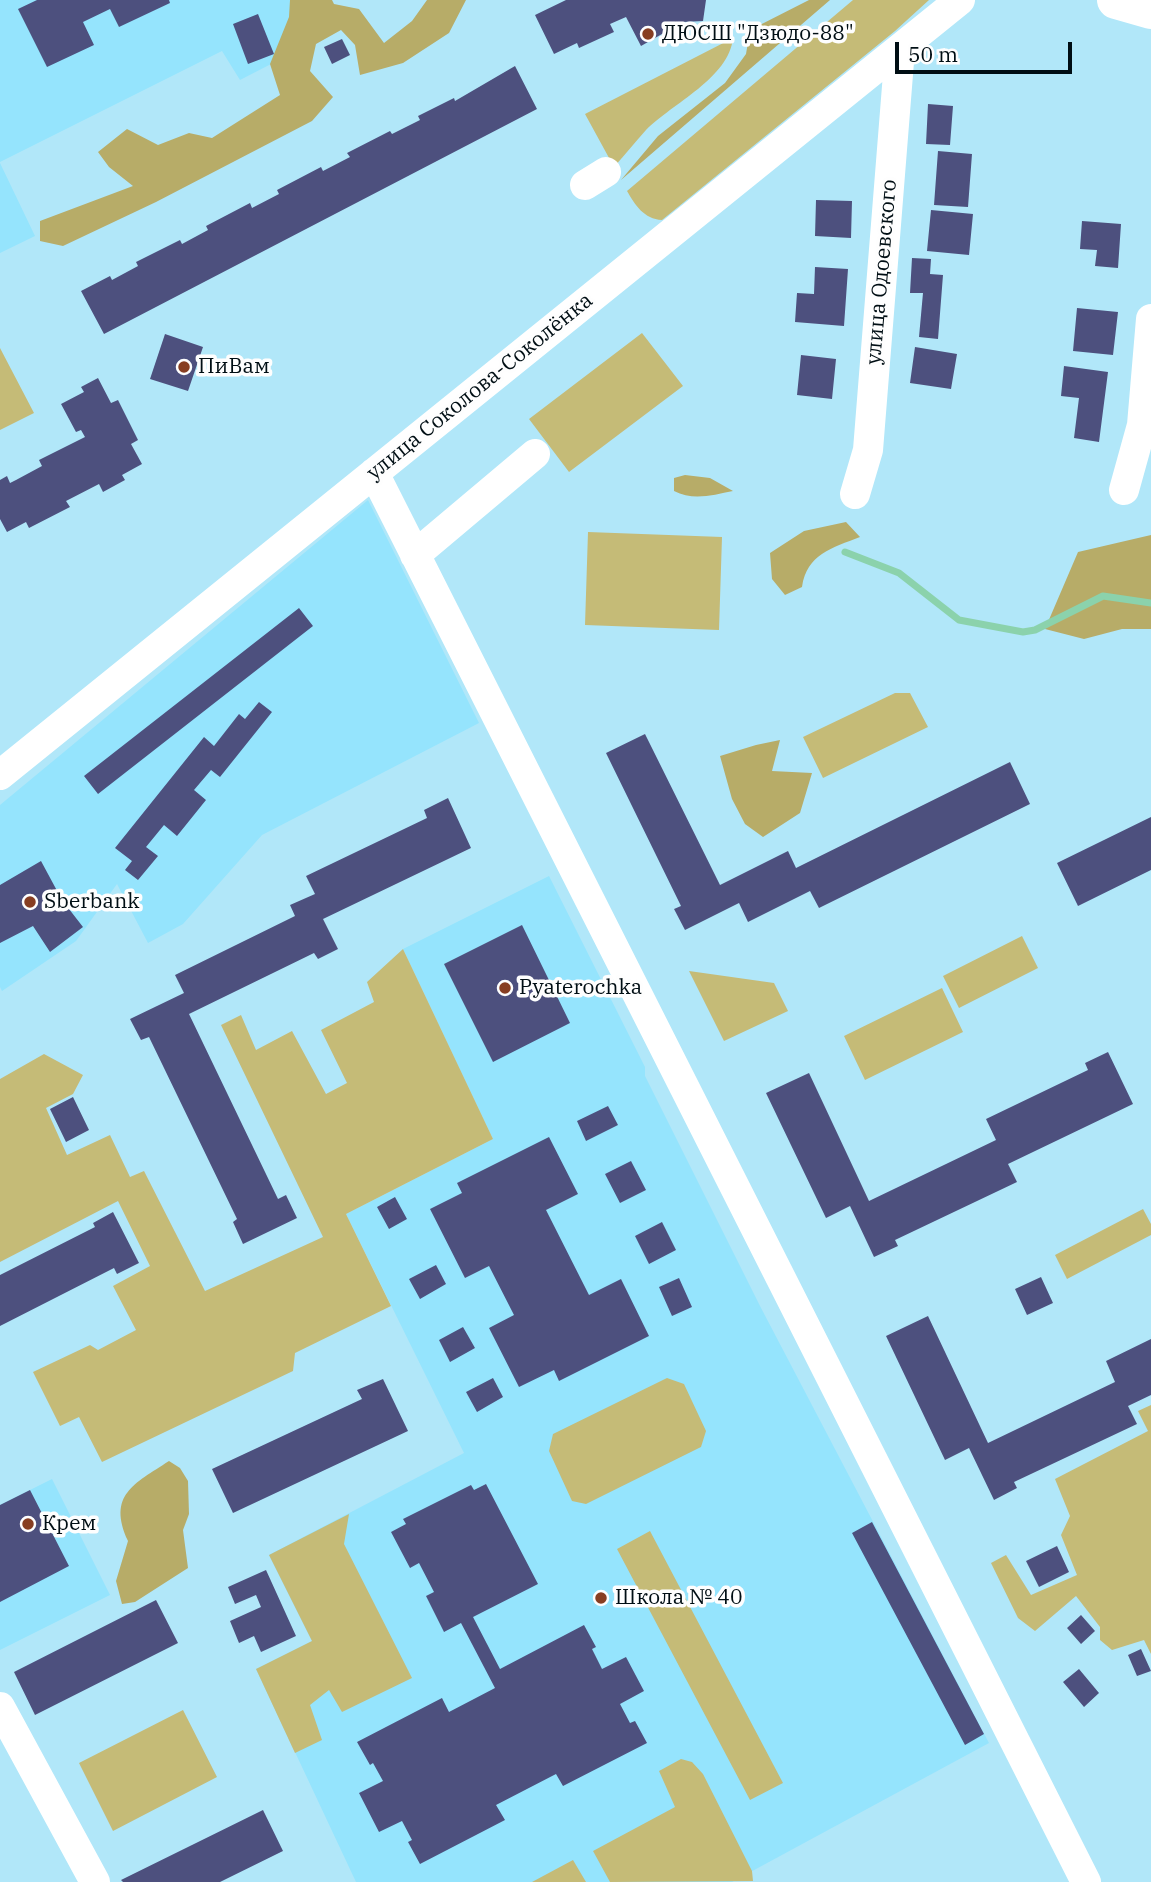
<!DOCTYPE html>
<html>
<head>
<meta charset="utf-8">
<style>
  body { margin:0 }
  #map { position:relative; width:1151px; height:1882px; overflow:hidden; background:#b1e7f9; font-family:"IBM Plex Serif",serif }
  canvas { display:block }
  .scale { position:absolute; left:895px; top:42px; width:177px; height:32px; box-sizing:border-box; border:4px solid #000e14; border-top:0; padding-left:9px; font-size:21px; line-height:24px; white-space:nowrap; color:#000e14; -webkit-text-stroke:5px #fefefe; paint-order:stroke }
</style>
</head>
<body>
<div id="map">
<canvas width="1151" height="1882"></canvas>
<div class="scale">50 m</div>
</div>
<script>
const context = document.querySelector('canvas').getContext('2d');
context.lineJoin = 'round';
function fill(path, color) { context.fillStyle = color; context.fill(path, 'evenodd'); }
function trace(path, color, width, dash) { context.strokeStyle = color; context.lineWidth = width; context.lineCap = dash ? 'butt' : 'round'; context.setLineDash(dash || []); context.stroke(path); }
function label(font, color, halo, rows, align = 'center') {
  context.font = font + ' "IBM Plex Serif",serif'; context.lineWidth = 7; context.setLineDash([]); context.textBaseline = 'middle'; context.strokeStyle = halo; context.fillStyle = color; for (const [text, x, y, turn = 0] of rows) {
    context.save(); context.translate(x, y); context.rotate((+turn || 0) * Math.PI / 180); context.textAlign = isNaN(turn) ? turn : align; if (halo) context.strokeText(text, 0, 0); context.fillText(text, 0, 0); context.restore();
  }
}
const built = new Path2D(`
  M0,0H308L306,46L240,80L222,51L0,162Z
  M0,163L35,236L0,253Z
  M368,500L479,723L262,835L183,924L148,943L117,884L76,941L2,991L0,987V805Z
  M549,876L645,1067V1076L760,1306L989,1743L732,1882H356L256,1669L312,1641L269,1555L464,1453L346,1214L493,1139L403,949Z
  M52,1479L110,1595L0,1650V1505Z`);
const green = new Path2D(`
  M853,0H929L895,31L662,220C644,219 635,205 627,191Z
  M733,38C729,78 673,103 646,130C635,142 625,155 614,167L585,114Z
  M642,333L683,386L569,472L529,419Z
  M0,348L34,413L0,430Z
  M588,532L722,537L719,630L585,625Z
  M895,693H910L928,727L823,778L803,737Z
  M1022,936L1038,968L959,1008L943,976Z
  M403,949L493,1139L346,1214L391,1306L295,1353L293,1371L102,1462L79,1417L60,1426L33,1372L90,1345L98,1350L136,1330L113,1286L150,1266L118,1201L0,1262V1079L44,1054L83,1075L73,1094L46,1108L67,1155L110,1135L130,1177L144,1171L205,1291L323,1237L221,1025L241,1015L256,1050L292,1031L326,1094L347,1083L321,1030L374,1002L367,982Z
  M689,971L774,983L788,1011L724,1041Z
  M942,988L963,1032L865,1080L844,1036Z
  M1143,1209L1151,1224V1235L1067,1279L1055,1255Z
  M667,1378L684,1384L706,1431L701,1447L586,1504L572,1501L549,1451L553,1434Z
  M1151,1405V1654L1144,1640L1112,1650L1100,1640V1627L1076,1596L1035,1631L1018,1618L991,1563L1006,1555L1031,1595L1077,1575L1061,1535L1070,1516L1055,1479L1148,1431L1138,1411Z
  M349,1514L344,1544L412,1678L342,1712L329,1690L310,1705L322,1740L295,1753L256,1669L312,1641L269,1555Z
  M650,1531L783,1783L750,1800L617,1549Z
  M183,1710L217,1777L113,1831L79,1763Z
  M681,1759L692,1762L703,1774L752,1871L753,1881L610,1882L593,1851L675,1807L659,1771Z
  M573,1860L586,1882H532Z`);
const forest = new Path2D(`
  M290,0H332L334,4L359,9L384,43L412,21L427,0H466L449,33L403,63L360,75L355,45L341,30L316,44L310,71L333,97L312,121L156,202L63,246L40,241V221L133,186L109,167L98,152L127,129L158,145L189,133L212,138L280,95L270,64L289,17Z
  M809,0H830L621,180L658,136L725,83L746,54L750,30Z
  M685,475L710,478L733,491C713,495 693,501 674,491V478Z
  M846,522L860,537C832,548 807,554 802,587L785,595L772,579L770,553L804,531Z
  M1151,535V629H1122L1084,639L1045,629L1078,552Z
  M780,740L772,771L812,773L800,813L763,837L745,824L732,799L720,756L756,745Z
  M169,1461L180,1468L188,1481L189,1514L183,1530L188,1568L135,1602L122,1604L116,1581L128,1541C107,1495 134,1484 169,1461Z`);
const stream = new Path2D(`
  M845,552L899,573L959,620L1023,632L1035,630L1103,596L1151,603`);
const building = new Path2D(`
  M37,0H169L170,3L119,27L110,9L83,22L94,45L47,67L18,9Z
  M566,0H706L703,21L683,22L641,46L626,17L610,24L614,32L579,48L577,43L554,54L535,15Z
  M258,14L274,54L248,64L233,24Z
  M342,39L350,55L332,64L324,47Z
  M515,66L537,109L104,334L81,291L110,276L112,280L138,266L136,262L180,240L182,244L208,230L206,226L250,203L252,208L279,194L277,190L321,167L323,171L350,157L347,153L390,131L392,134L420,120L418,116L454,98L455,101Z
  M928,104L953,106L950,145L926,144Z
  M938,151L972,154L968,207L934,205Z
  M816,200L852,201L851,238L815,236Z
  M931,210L973,214L969,255L927,251Z
  M1082,221L1121,224L1118,268L1095,266L1097,250L1080,249Z
  M912,258L931,259L930,274L943,275L938,339L919,337L923,293H910Z
  M815,267L848,269L844,326L795,322L797,293L814,294Z
  M1077,308L1118,312L1113,355L1073,351Z
  M165,334L203,347L188,391L150,379Z
  M915,347L957,354L951,389L910,383Z
  M801,355L836,359L832,399L797,395Z
  M1064,366L1108,372L1099,442L1074,438L1079,398L1061,396Z
  M98,378L111,403L118,400L138,440L131,444L142,464L122,475L125,480L103,492L99,484L66,501L70,507L29,528L26,522L7,532L0,519V480L7,476L10,483L16,480L42,466L39,460L85,437L81,430L76,432L61,404L84,392L81,387Z
  M299,608L313,626L98,794L84,776Z
  M259,702L272,712L220,777L211,770L194,790L206,800L177,836L164,825L146,847L158,856L138,880L125,870L132,861L115,848L204,737L214,746L239,714L245,719Z
  M645,734L720,885L788,851L796,868L1010,762L1030,804L819,908L810,891L748,922L739,903L685,930L674,909L681,906L606,753Z
  M448,798L471,848L323,919L338,949L318,959L314,953L189,1014L278,1199L286,1195L297,1218L243,1244L233,1222L237,1219L149,1037L141,1040L130,1019L184,993L175,975L295,916L290,905L315,894L306,876L427,818L424,810Z
  M1151,817V870L1078,906L1057,863Z
  M41,861L62,900L83,927L50,952L33,926L0,943V885Z
  M522,925L570,1023L493,1062L444,964Z
  M1108,1052L1133,1104L1008,1164L1017,1182L895,1240L898,1246L874,1257L850,1206L826,1218L766,1093L809,1073L869,1201L996,1140L986,1119L1088,1070L1085,1063Z
  M73,1097L89,1130L66,1142L50,1109Z
  M608,1106L618,1125L586,1141L577,1121Z
  M549,1137L578,1194L546,1210L589,1295L621,1279L649,1336L559,1381L554,1370L519,1387L489,1328L514,1315L489,1266L465,1278L430,1209L462,1193L457,1183Z
  M631,1161L646,1190L620,1203L605,1174Z
  M395,1197L407,1219L389,1229L377,1207Z
  M113,1212L139,1263L117,1274L114,1268L0,1326V1275L95,1227L93,1223Z
  M662,1222L676,1250L649,1264L635,1236Z
  M436,1265L446,1284L420,1299L409,1279Z
  M1041,1277L1053,1303L1027,1315L1015,1289Z
  M679,1278L692,1307L672,1316L659,1287Z
  M928,1316L988,1443L1115,1382L1106,1361L1151,1339V1395L1128,1406L1137,1424L1014,1482L1017,1488L994,1500L969,1448L945,1460L886,1336Z
  M463,1327L475,1348L450,1362L439,1340Z
  M493,1378L503,1397L477,1412L466,1392Z
  M383,1379L408,1431L233,1513L212,1469L362,1399L357,1390Z
  M486,1484L538,1584L473,1617L500,1669L584,1625L596,1647L592,1649L602,1669L626,1657L644,1691L620,1704L630,1723L635,1721L647,1743L563,1786L556,1774L496,1805L505,1820L420,1864L408,1842L412,1840L402,1821L379,1832L359,1793L383,1781L373,1763L370,1765L357,1742L442,1698L449,1712L495,1688L461,1623L444,1632L426,1596L434,1592L419,1563L410,1568L391,1532L406,1524L403,1519L471,1485L474,1490Z
  M30,1490L69,1566L0,1602V1505Z
  M872,1522L984,1734L965,1745L852,1533Z
  M1057,1546L1069,1572L1039,1587L1026,1561Z
  M266,1570L296,1636L261,1652L254,1636L239,1643L230,1621L261,1607L256,1595L235,1604L228,1587Z
  M156,1600L178,1643L35,1715L14,1672Z
  M1081,1615L1095,1631L1081,1644L1067,1628Z
  M1141,1649L1151,1671L1137,1676L1128,1655Z
  M1079,1669L1099,1693L1084,1707L1063,1682Z
  M263,1810L283,1851L220,1882H123L121,1880Z`);
const minor = new Path2D(`
  M585,185L606,172
  M374,473L1086,1882
  M1124,490L1142,425L1151,319
  M855,494L868,450L900,49
  M415,555L535,454
  M0,775L960,0
  M0,1707L95,1882`);
const major = new Path2D(`
  M1116,0L1151,10`);
const markers = [
  [648,34,7,"#873e22"],
  [184,367,7,"#873e22"],
  [30,902,7,"#873e22"],
  [505,988,7,"#873e22"],
  [28,1524,7,"#873e22"],
  [601,1598,7,"#873e22"]
];
const poiNames = [
  ["ДЮСШ \"Дзюдо-88\"",662,34],
  ["ПиВам",198,367],
  ["Sberbank",44,902],
  ["Pyaterochka",519,988],
  ["Крем",42,1524],
  ["Школа № 40",615,1598]
];
const streetNames = [
  ["улица Одоевского",882,272,-85],
  ["улица Соколова-Соколёнка",480,387,-39]
];
fill(built, '#95e4fd');
fill(green, '#c5bb77');
fill(forest, '#b7ac68');
trace(stream, '#8bd2ac', 7);
fill(building, '#4d507e');
trace(minor, '#fff', 30);
trace(major, '#fff', 38);
for (const [x, y, r, color] of markers) { const dot = new Path2D(); dot.arc(x, y, r, 0, 2 * Math.PI); context.fillStyle = color; context.fill(dot); trace(dot, '#fefefe', 2.5); }
label('21px', '#000e14', '#fefefe', poiNames, 'left');
label('21px', '#000e14', '#fefefe', streetNames);
</script>
</body>
</html>
